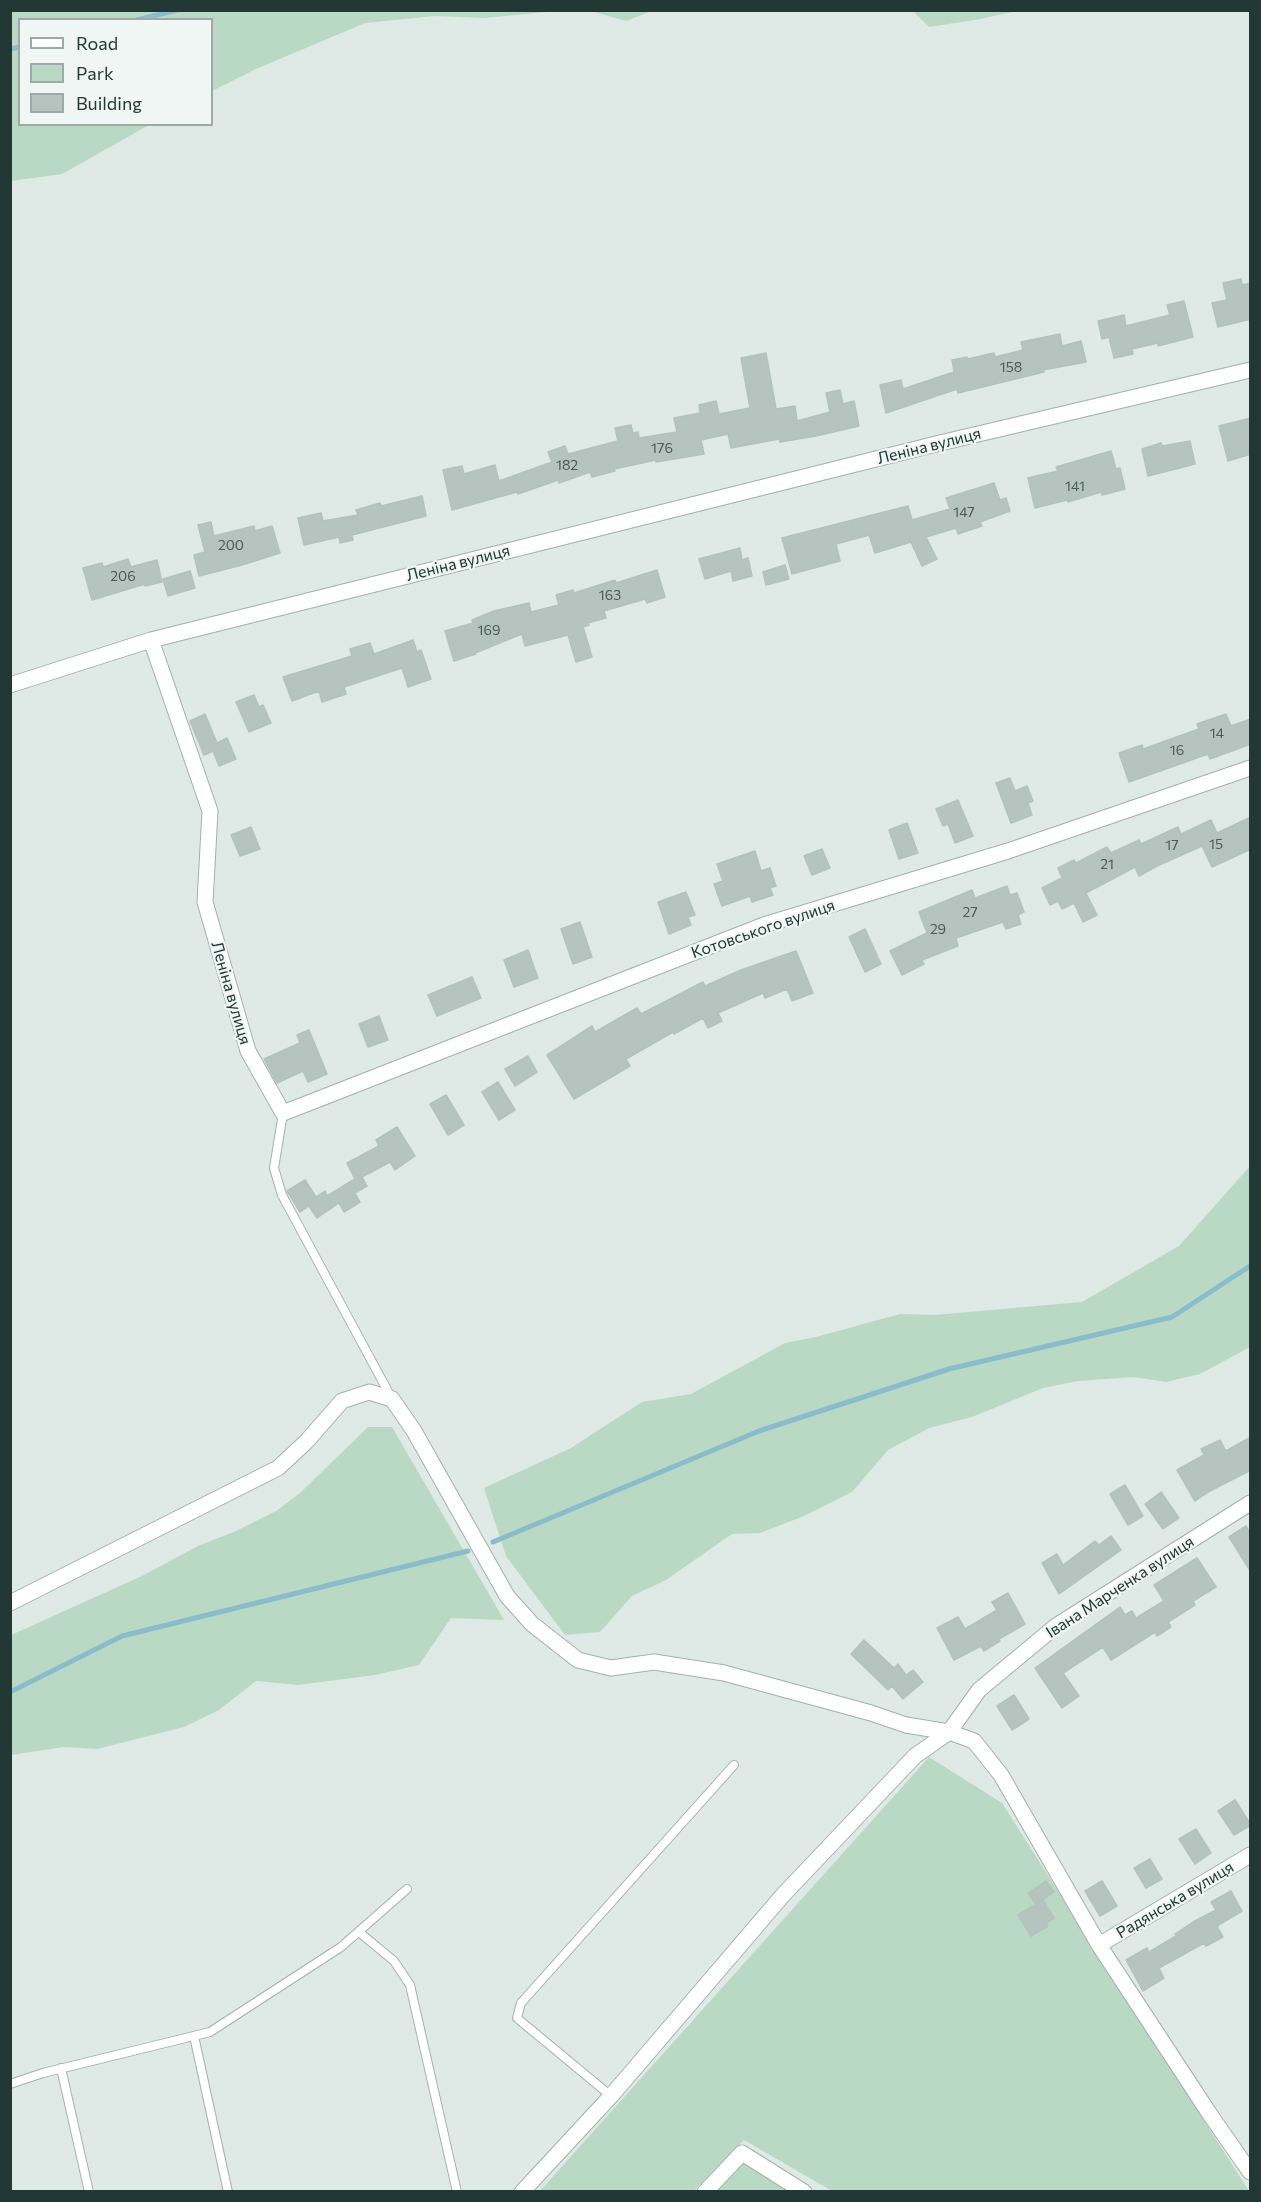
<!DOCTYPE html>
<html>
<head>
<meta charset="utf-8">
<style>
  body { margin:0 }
  #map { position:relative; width:1261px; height:2202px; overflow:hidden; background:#dfe9e6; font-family:Commissioner,sans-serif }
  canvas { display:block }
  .frame { position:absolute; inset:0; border:12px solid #223834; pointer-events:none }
  .legend { position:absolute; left:18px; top:18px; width:195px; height:108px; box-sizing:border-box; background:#eff6f3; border:2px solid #9daaa7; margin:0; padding:8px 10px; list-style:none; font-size:18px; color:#223834 }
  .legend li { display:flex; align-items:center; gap:12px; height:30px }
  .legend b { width:30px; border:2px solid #9daaa7 }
</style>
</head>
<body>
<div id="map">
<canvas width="1261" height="2202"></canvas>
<div class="frame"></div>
<ul class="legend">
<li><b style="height:8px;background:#fff"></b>Road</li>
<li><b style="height:16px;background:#bad9c5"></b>Park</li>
<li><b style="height:16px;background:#b5c4bf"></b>Building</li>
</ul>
</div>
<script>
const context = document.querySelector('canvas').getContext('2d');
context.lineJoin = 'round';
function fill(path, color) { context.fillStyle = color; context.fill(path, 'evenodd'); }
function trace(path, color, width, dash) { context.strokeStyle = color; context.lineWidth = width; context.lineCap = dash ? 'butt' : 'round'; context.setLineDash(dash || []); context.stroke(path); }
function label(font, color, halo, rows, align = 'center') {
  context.font = font + ' Commissioner,sans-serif'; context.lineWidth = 4.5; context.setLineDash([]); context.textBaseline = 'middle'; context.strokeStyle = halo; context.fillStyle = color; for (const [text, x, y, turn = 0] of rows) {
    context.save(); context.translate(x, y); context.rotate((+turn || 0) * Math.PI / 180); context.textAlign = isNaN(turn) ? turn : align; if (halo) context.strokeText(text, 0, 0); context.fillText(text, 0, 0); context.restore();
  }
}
const green = new Path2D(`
  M10,11L11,10L558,11L484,18L434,16L365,23L256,69L212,91V20H20V124L149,125L62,174L11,181Z
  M591,11H652L626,21Z
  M913,11H1017L975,20L929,27Z
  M1250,1166V1347L1200,1374L1166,1382L1134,1377L1078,1381L1043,1388L972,1417L929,1428L888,1450L852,1492L804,1516L760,1533L732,1534L666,1580L632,1596L600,1632L565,1635L506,1556L484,1488L571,1448L642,1402L691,1394L785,1343L816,1337L900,1314L934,1315L1082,1302L1179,1246Z
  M368,1427H392L504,1620L451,1618L419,1665L375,1675L298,1685L256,1681L219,1710L184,1727L97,1749L64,1747L11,1755V1635L142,1576L198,1546L236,1531L276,1511L299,1494Z
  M929,1757L1002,1803L1249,2191H832L744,2140L694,2191L539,2192Z
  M744,2162L792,2192H716Z`);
const stream = new Path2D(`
  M137,20L177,10
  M10,49L20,47
  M493,1542L759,1431L949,1369L1172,1317L1250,1266
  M10,1692L122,1636L468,1551`);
const building = new Path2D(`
  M1241,279L1242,285L1251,283V319L1218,327L1212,303L1227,300L1223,283Z
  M1184,301L1193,337L1158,346V343L1132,349L1133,354L1114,358L1109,337L1102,339L1098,321L1124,315L1126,326L1170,315L1167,305Z
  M1060,334L1062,346L1081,341L1086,362L1043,370L1044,372L958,393L957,389L886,413L880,385L901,380L903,389L954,372L952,360L967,357L968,359L994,353L995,357L1023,350L1021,342Z
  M766,353L776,409L795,406L797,421L830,412L826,393L840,390L843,404L854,401L859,426L816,436L780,442L779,439L731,448L728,434L701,440L704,454L656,462V460L614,469L615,471L592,477L590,472L559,483L558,480L518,494L517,492L452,510L443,470L462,466L464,474L495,465L499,481L552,462L548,452L565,446L568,454L618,441L615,428L631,425L633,433L638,432L639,438L677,432L674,418L700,413L699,405L716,401L719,414L750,408L741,358Z
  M1251,418V454L1228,461L1219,426Z
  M1190,441L1195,464L1148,476L1142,449L1161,443L1162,446Z
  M1111,451L1116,469L1120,468L1125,489L1102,495L1101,492L1068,502L1067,500L1035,508L1028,478L1058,471L1056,467Z
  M994,483L1000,500L1006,498L1010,511L980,522L982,526L958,534L956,528L926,537L937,559L922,566L911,542L875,553L869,535L836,544L840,561L792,574L782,538L908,506L912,520L950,509L946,498Z
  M422,496L426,516L352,535L353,540L340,543L339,537L304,545L298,518L321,513L323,521L358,515L356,510L380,503L381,506Z
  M211,522L214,536L254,526L255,531L272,526L280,553L242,565L199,576L194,555L205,552L198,525Z
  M740,548L742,560L748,558L752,576L733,581L731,571L705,579L699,559Z
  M128,559L131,567L157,560L162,582L145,586V584L92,600L83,568L102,563L103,567Z
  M785,565L789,579L766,585L763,572Z
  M657,570L665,597L647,603L645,599L604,611L606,618L588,623L589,625L583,627L592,657L576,662L568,635L525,646L522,634L475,653L476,654L454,661L445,631L473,623L472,620L494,611L529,603L531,612L559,605L556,595L573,590L574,593L615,580L616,583Z
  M190,571L195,588L168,596L163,579Z
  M413,640L417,652L421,650L431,679L408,687L402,668L344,687L346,694L322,702L319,691L292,701L283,677L352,656L350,649L370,643L374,654Z
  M254,695L259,707L263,705L271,723L249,732L236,702Z
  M205,714L217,743L227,738L236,759L219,766L213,751L204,755L190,721Z
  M1226,714L1231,726L1251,719V744L1210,759L1208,754L1129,782L1119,753L1142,745L1143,749L1199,729L1197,724Z
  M1010,778L1015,791L1027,786L1033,801L1028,803L1032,815L1011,823L996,783Z
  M958,800L973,836L955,843L948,824L943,826L936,809Z
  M1251,817V849L1212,867L1202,846L1157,866L1139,876L1135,867L1086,893L1097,915L1083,922L1074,903L1062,909L1058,901L1050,905L1042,888L1062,878L1058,868L1074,860L1076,863L1107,847L1111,853L1139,840L1141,844L1178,827L1181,834L1211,820L1217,833Z
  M907,823L918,853L899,859L889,830Z
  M251,827L260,849L240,856L231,835Z
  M822,849L830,868L812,875L804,856Z
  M755,851L761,871L770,868L776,886L770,888L773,895L752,902L750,896L722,906L714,884L723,881L717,864Z
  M1007,886L1010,895L1017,893L1024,912L1018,915L1021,924L1006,929L1003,922L956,938L958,946L922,960L924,964L902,975L890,951L927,933L919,912L972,890L975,898Z
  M686,892L695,915L688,917L691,925L669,934L658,902Z
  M580,922L592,957L573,964L561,929Z
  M865,929L881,964L865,972L849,937Z
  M528,950L538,978L514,987L504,960Z
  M796,951L813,993L792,1001L787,989L765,998L763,993L718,1013L722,1021L708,1028L703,1018L674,1034L673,1032L626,1059L630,1066L574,1099L547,1055L592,1026L595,1032L637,1008L641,1014L703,982L705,986L741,970Z
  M472,977L481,998L437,1016L428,995Z
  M379,1016L388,1040L368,1047L359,1024Z
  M309,1030L327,1074L308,1082L303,1071L277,1083L264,1059L300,1043L297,1035Z
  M528,1056L537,1072L515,1086L505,1069Z
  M498,1082L515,1110L499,1120L482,1092Z
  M446,1095L464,1125L448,1135L430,1104Z
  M397,1127L415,1156L395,1170L390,1162L362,1177L367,1186L355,1193L360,1202L344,1212L339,1203L317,1218L309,1206L300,1212L287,1191L305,1180L316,1197L325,1191L327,1196L355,1179L347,1163L379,1146L376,1140Z
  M1251,1437V1470L1210,1491L1195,1501L1177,1470L1204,1455L1201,1449L1220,1440L1226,1451Z
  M1125,1485L1143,1516L1128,1525L1110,1494Z
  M1161,1492L1179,1518L1163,1529L1145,1504Z
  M1246,1526L1251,1534V1572L1229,1537Z
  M1111,1536L1121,1550L1059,1594L1042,1563L1057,1554L1063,1565L1095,1541L1099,1545Z
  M1197,1558L1216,1587L1193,1601L1195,1605L1168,1622L1171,1627L1157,1636L1155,1632L1111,1660L1103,1647L1063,1673L1079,1696L1062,1708L1035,1668L1120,1607L1125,1615L1132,1611L1136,1618L1164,1601L1154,1585Z
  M1008,1593L1025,1624L999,1639L1000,1641L984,1651L981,1646L954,1660L937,1628L958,1617L965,1629L997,1610L992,1602Z
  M864,1640L894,1668L898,1664L906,1675L913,1670L923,1682L903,1699L892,1686L888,1690L851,1654Z
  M1014,1695L1029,1719L1012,1730L997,1706Z
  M1235,1800L1251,1825L1234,1835L1218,1811Z
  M1196,1829L1211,1853L1195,1864L1179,1839Z
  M1150,1859L1162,1879L1146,1888L1134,1868Z
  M1046,1881L1054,1892L1036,1904L1028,1893Z
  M1102,1881L1117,1906L1100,1916L1085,1891Z
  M1231,1891L1242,1911L1217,1926L1223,1937L1206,1946L1204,1943L1159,1968L1164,1978L1143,1991L1126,1960L1147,1948L1149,1952L1176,1936L1175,1934L1193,1922L1216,1910L1211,1902Z
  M1043,1900L1054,1918L1046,1923L1048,1926L1031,1936L1018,1915Z`);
const service = new Path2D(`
  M283,1113L274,1168L282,1195L391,1397
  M359,1932L394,1961L410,1985L457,2192
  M194,2036L228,2192
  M61,2068L89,2192
  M10,2084L43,2073L210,2032L341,1947L407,1889
  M611,2096L517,2018L521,2003L734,1765`);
const minor = new Path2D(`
  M151,640L210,811L205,902L248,1051L283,1113L764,925L1008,851L1250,768
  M10,685L151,640L940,443L1250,370
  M10,1603L278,1468L306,1442L342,1401L369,1392L392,1399L414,1431L507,1596L532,1624L578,1660L611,1668L654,1662L724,1673L871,1713L906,1725L949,1732L974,1741L1001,1775L1099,1945L1209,2113L1250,2172
  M1099,1945L1250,1855
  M522,2192L611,2096L783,1895L915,1756L949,1732L979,1690L1056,1626L1250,1503
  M705,2192L742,2153L804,2192`);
const numberNames = [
  ["158",1011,367],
  ["176",662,448],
  ["182",567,465],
  ["141",1075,486],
  ["147",964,512],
  ["200",231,545],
  ["206",123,576],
  ["163",610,595],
  ["169",489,630],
  ["14",1217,733],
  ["16",1177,750],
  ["15",1216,844],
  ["17",1172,845],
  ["21",1107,864],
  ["27",970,912],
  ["29",938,929]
];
const streetNames = [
  ["Леніна вулиця",929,446,-14],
  ["Леніна вулиця",458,563,-14],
  ["Котовського вулиця",763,929,-19],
  ["Леніна вулиця",231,993,74],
  ["Івана Марченка вулиця",1120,1587,-33],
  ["Радянська вулиця",1175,1900,-31]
];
fill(green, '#bad9c5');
trace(stream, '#8bbccb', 5);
fill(building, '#b5c4bf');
trace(building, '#b3c2bd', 1.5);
trace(service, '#a3b0ad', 10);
trace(minor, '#a3b0ad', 17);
trace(service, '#fff', 8);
trace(minor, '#fff', 15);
label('14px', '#475b57', null, numberNames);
label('16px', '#223834', '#eff6f3', streetNames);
</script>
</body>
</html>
